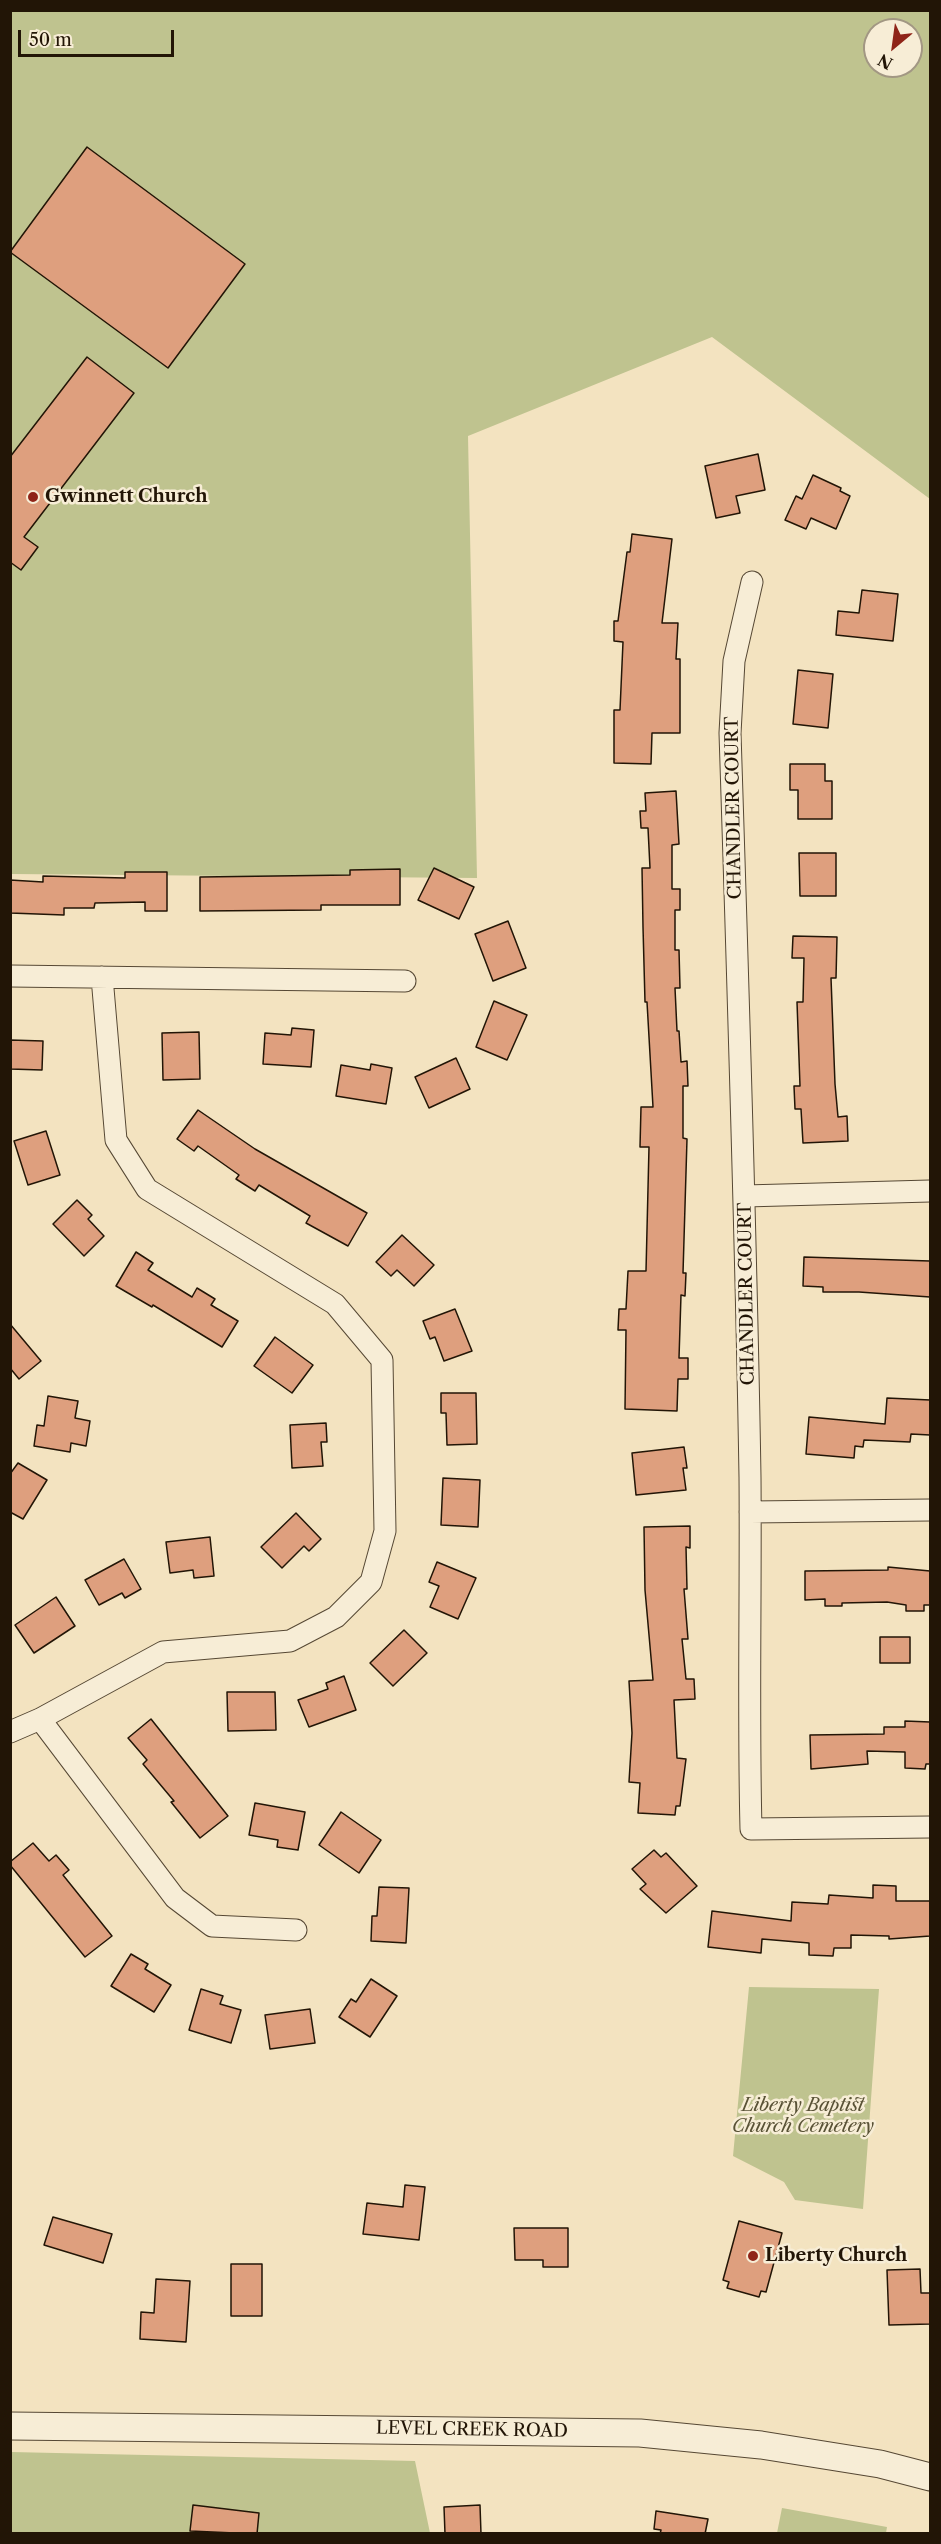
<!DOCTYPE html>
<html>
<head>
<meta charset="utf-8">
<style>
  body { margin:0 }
  #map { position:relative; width:941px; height:2544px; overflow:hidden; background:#f3e3c0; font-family:"Libre Caslon Text",serif }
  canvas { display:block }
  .frame { position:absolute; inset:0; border:12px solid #221506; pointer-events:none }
  .north { position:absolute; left:863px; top:18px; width:60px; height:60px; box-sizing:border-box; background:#f7edd6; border:2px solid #a29783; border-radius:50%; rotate:209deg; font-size:16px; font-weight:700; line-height:24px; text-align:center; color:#221506 }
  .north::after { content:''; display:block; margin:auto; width:21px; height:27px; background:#8f2418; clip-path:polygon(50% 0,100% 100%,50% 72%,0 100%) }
  .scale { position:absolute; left:18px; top:30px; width:156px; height:27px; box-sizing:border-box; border:3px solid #221506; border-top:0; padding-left:8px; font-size:18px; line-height:21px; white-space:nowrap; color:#221506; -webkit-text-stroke:4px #f7edd6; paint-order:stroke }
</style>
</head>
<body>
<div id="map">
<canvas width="941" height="2544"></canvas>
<div class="frame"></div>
<div class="north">N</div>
<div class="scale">50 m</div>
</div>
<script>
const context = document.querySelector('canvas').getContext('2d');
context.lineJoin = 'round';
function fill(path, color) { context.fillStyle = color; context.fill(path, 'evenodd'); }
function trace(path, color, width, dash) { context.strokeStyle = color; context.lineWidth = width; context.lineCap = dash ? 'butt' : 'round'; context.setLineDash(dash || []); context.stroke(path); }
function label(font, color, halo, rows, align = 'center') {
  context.font = font + ' "Libre Caslon Text",serif'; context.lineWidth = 5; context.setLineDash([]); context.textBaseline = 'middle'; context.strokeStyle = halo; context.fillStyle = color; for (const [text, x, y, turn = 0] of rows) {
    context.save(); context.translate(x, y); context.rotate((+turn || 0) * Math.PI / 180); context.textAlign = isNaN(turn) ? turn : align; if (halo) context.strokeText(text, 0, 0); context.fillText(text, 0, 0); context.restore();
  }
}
const green = new Path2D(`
  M11,11H930V499L712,337L468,436L477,878L11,874ZM875,30H911V66H875Z
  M749,1987L879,1989L863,2209L795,2200L784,2182L733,2156Z
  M11,2452L415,2461L430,2533L11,2534Z
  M782,2508L887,2527L886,2533H777Z`);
const building = new Path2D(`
  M87,147L245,264L168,368L10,252Z
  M87,357L134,393L24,537L38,547L21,570L10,562V457Z
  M758,454L765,490L736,496L740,513L716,518L705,466Z
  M813,475L841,488L840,491L850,496L836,529L811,518L806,529L785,520L796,496L802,499Z
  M632,534L672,539L662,623H678L676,659H680V733H652L651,764L614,763V710H620L623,642L614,641V621H618L627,552H630Z
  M862,590L898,594L893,641L836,635L838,611L859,613Z
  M798,670L833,674L828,728L793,724Z
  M790,764H825V781H832V819H798V790H790Z
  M676,791L679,844L672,845V889H680V910H675V950H679L680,988H675L677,1031H679L681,1062L687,1061L688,1086H683V1138L687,1139L683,1273H686L685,1296L681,1295L679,1358H688V1379H678L677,1411L625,1409L626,1330H618L619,1309H626L628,1271H646L649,1147H640L641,1107H653L647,1002H645L643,927L642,868H650L648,828H641L640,811H646L645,793Z
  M799,853H836V896H800Z
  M434,868L474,887L459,919L418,900Z
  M400,869V905H321V910L200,911V877L350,875V870Z
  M125,872H167V911H145V902L95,903L94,908H64V915L10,913V880L43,882V876L125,878Z
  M508,921L526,968L493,981L475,934Z
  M793,936L837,937L836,978H831L835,1084L838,1117L847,1116L848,1141L803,1143L801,1109H795L794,1086H800L797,1002H803L804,958H792Z
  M494,1001L527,1015L507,1060L476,1047Z
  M292,1028L314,1030L311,1067L263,1064L265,1033L291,1035Z
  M199,1032L200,1079L163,1080L162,1033Z
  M10,1040L43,1041L42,1070L10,1069Z
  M456,1058L470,1089L429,1108L415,1077Z
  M371,1064L392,1068L386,1104L336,1096L341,1065L370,1070Z
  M198,1110L255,1149L367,1213L348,1246L306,1223L310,1216L259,1185L255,1191L236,1179L239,1175L198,1146L194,1151L177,1139Z
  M46,1131L60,1175L28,1185L14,1141Z
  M77,1200L92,1215L88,1219L104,1236L84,1256L53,1224Z
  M402,1235L434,1265L414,1286L397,1270L391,1276L376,1262Z
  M136,1252L153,1263L148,1270L192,1297L197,1288L215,1299L211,1305L238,1321L222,1347L153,1305L152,1307L116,1286Z
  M804,1257L930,1261V1297L859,1292H823V1287L803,1286Z
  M455,1309L472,1351L444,1361L435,1337L430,1339L423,1321Z
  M10,1324L41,1361L19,1379L10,1368Z
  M275,1337L313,1365L292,1393L254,1366Z
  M441,1393H476L477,1444L447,1445L446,1413H441Z
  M48,1396L78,1401L75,1418L90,1421L86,1446L71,1443L70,1452L34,1446L37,1425L44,1426Z
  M887,1398L930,1400V1435L911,1434L910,1442L864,1440L863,1447L855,1446L854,1458L806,1454L809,1417L885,1424Z
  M326,1423L327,1442H321L323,1466L292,1468L290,1425Z
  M684,1447L687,1468H683L686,1490L636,1495L632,1453Z
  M18,1463L47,1480L23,1519L10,1512V1474Z
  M443,1478L480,1480L478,1527L441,1525Z
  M296,1513L321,1539L309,1551L304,1546L282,1568L261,1547Z
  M690,1526V1548L686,1547L687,1589H684L688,1639H682L686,1679H694L695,1699L674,1700L677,1758L686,1759L680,1806H676L675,1815L638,1813L640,1783L629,1782L632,1733L629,1681L653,1680L645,1590L644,1527Z
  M210,1537L214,1576L194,1578L193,1570L170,1573L166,1542Z
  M124,1559L141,1589L125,1598L122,1593L99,1605L85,1580Z
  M437,1562L476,1578L458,1619L430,1607L439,1586L429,1582Z
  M888,1567L930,1571V1605H924V1611H906V1605L887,1602L842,1603V1606H825V1599L805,1600V1571L888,1570Z
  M56,1597L75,1626L34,1653L15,1625Z
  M404,1630L427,1653L393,1686L370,1663Z
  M880,1637H910V1663H880Z
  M344,1676L356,1710L309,1727L298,1700L328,1689L326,1683Z
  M227,1692H275L276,1730L228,1731Z
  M151,1719L228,1816L200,1838L171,1802L174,1801L143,1764L147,1760L128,1738Z
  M905,1721L930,1722V1764H926L925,1769L905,1768V1752L867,1751L868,1764L811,1769L810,1735L884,1734V1727H905Z
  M255,1803L305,1812L298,1850L277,1847L278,1840L249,1835Z
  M341,1812L381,1840L359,1873L319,1845Z
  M33,1843L49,1861L56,1855L69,1870L63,1875L112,1936L85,1957L10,1865V1862Z
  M654,1850L661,1857L666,1853L697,1886L666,1913L640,1889L646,1884L632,1869Z
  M873,1885L896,1886V1901H930V1936L889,1939V1936L851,1935V1948H834L833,1956L809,1955V1943L762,1939L761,1953L708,1947L712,1911L791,1921L792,1902L828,1904L829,1895L873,1898Z
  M379,1887L409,1888L406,1943L371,1941L372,1916H377Z
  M131,1954L148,1964L145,1969L171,1985L154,2012L111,1986Z
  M371,1979L397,1996L370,2037L339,2017L351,1999L356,2002Z
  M201,1989L223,1996L220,2004L241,2010L231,2043L189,2030Z
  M310,2009L315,2043L270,2049L265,2015Z
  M405,2185L425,2187L419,2240L363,2234L367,2203L403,2207Z
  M53,2217L112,2234L103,2263L44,2245Z
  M739,2221L782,2233L766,2292L761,2291L759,2297L727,2288L729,2282L723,2280Z
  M514,2228H568V2267H543V2260H515Z
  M231,2264H262V2316H231Z
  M920,2269L921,2293H930V2324L889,2325L887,2270Z
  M156,2279L190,2281L186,2342L140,2339L141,2312L154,2313Z
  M193,2505L259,2513L257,2534L190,2531Z
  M480,2505L481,2534H445L444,2507Z
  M656,2511L708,2519L705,2534H660L661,2530L654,2529Z`);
const minor = new Path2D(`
  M752,582L734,661L730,733C738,981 746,1228 750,1477C751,1594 748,1712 751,1829L930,1827
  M10,976L405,981
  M745,1196L930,1191
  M750,1512L930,1510
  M40,1719L175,1898L212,1926L296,1930
  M10,1732L40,1719L163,1652L290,1641L336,1617L371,1582L385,1531L382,1360L335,1304L147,1189L116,1140L102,977`);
const tertiary = new Path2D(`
  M10,2426L640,2433L761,2445L880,2464L930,2477`);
const markers = [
  [33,497,6,"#8f2418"],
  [753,2256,6,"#8f2418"]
];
const poiNames = [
  ["Gwinnett Church",45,497],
  ["Liberty Church",765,2256]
];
const streetNames = [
  ["CHANDLER COURT",734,808,-91],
  ["CHANDLER COURT",747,1294,-91],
  ["LEVEL CREEK ROAD",472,2430,1]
];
const parkNames = [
  ["Liberty Baptist",803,2106],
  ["Church Cemetery",803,2127]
];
fill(green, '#bfc38f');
fill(building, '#de9f7e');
trace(building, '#221506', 1.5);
trace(minor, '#564834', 23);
trace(tertiary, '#564834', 29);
trace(minor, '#f7edd6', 21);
trace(tertiary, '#f7edd6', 27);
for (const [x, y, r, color] of markers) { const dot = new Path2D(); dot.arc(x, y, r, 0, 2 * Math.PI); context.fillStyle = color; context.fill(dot); trace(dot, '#f7edd6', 2); }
label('bold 18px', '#221506', '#f7edd6', poiNames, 'left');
label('18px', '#221506', '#f7edd6', streetNames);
label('italic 18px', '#595236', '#f7edd6', parkNames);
</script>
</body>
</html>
